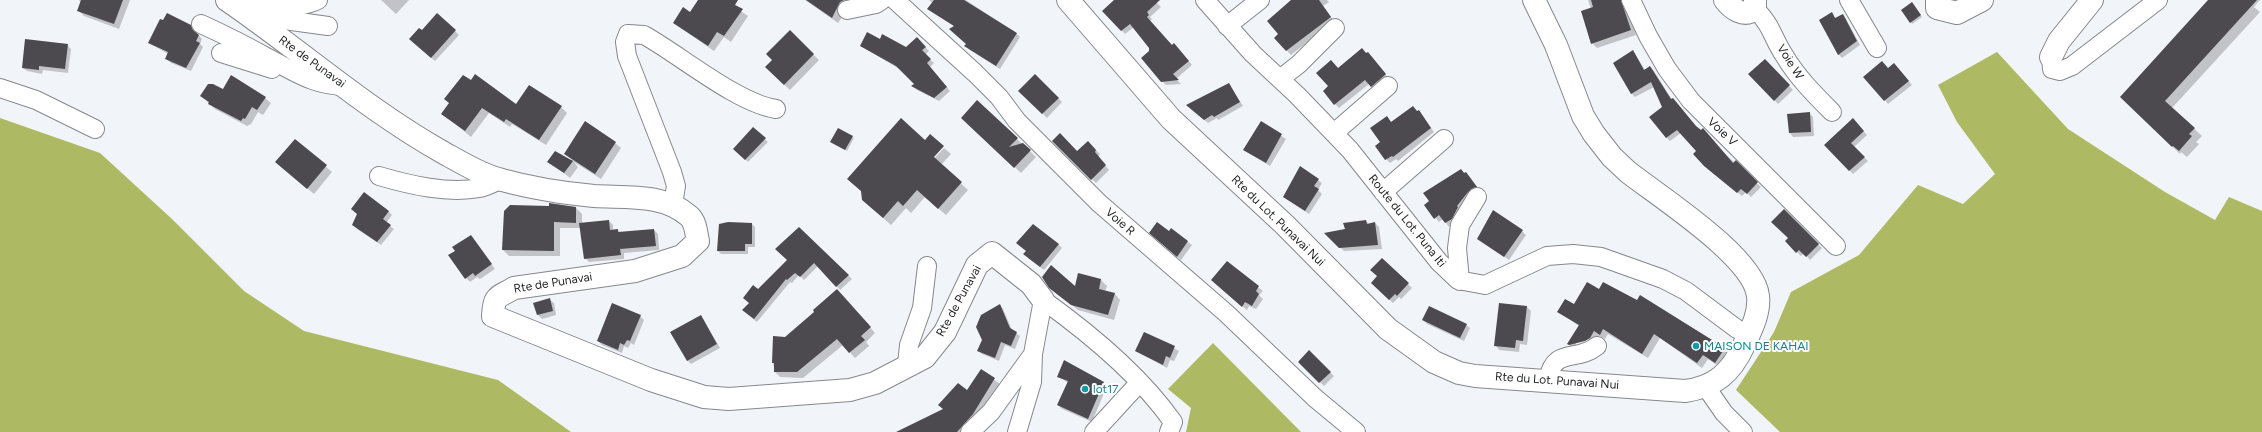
<!DOCTYPE html>
<html>
<head>
<meta charset="utf-8">
<style>
  body { margin:0 }
  canvas { display:block; background:#f1f4f8 }
</style>
</head>
<body>
<canvas width="2262" height="432"></canvas>
<script>
const context = document.querySelector('canvas').getContext('2d');
context.lineJoin = 'round';
function fill(path, color) { context.fillStyle = color; context.fill(path, 'evenodd'); }
function trace(path, color, width, dash) { context.strokeStyle = color; context.lineWidth = width; context.lineCap = dash ? 'butt' : 'round'; context.setLineDash(dash || []); context.stroke(path); }
function label(font, color, halo, rows, align = 'center') {
  context.font = font + ' Figtree,sans-serif'; context.lineWidth = 4; context.setLineDash([]); context.textBaseline = 'middle'; context.strokeStyle = halo; context.fillStyle = color; for (const [text, x, y, turn = 0] of rows) {
    context.save(); context.translate(x, y); context.rotate((+turn || 0) * Math.PI / 180); context.textAlign = isNaN(turn) ? turn : align; if (halo) context.strokeText(text, 0, 0); context.fillText(text, 0, 0); context.restore();
  }
}
const forest = new Path2D(`
  M1997,52L2068,129L2165,192L2215,220L2229,197L2262,211V432H1780L1736,390L1774,332L1791,292L1859,255L1918,185L1963,204L1995,174L1957,122L1938,85Z
  M0,118L100,153L172,219L244,291L304,331L498,380L571,432H0Z
  M1213,343L1301,432H1186L1191,408L1168,389Z`);
const shadow = new Path2D(`
  M79,0H130L119,29L84,16L78,10L81,4Z
  M381,0H409L396,14Z
  M699,0H725L748,16L731,42L724,37L714,51L674,23L691,14Z
  M805,0H853L838,23Z
  M929,0H966L1017,34L1020,37L1000,69L970,50L955,27L929,9L933,3Z
  M1116,0H1154L1161,7L1150,17L1152,19L1150,21L1172,46L1178,48L1192,65L1176,79L1181,84L1166,85L1162,81L1150,47L1134,27L1125,34L1103,11Z
  M1292,0H1327L1329,2L1323,6L1334,21L1291,55L1275,38L1280,34Z
  M1588,0H1624L1636,35L1597,48L1592,43L1591,9Z
  M2209,0H2260L2254,7L2260,12L2172,108L2202,136L2196,142L2199,144L2187,157L2181,152L2180,154L2121,97Z
  M1914,5L1922,17L1912,24L1911,22Z
  M438,14L459,35L435,61L414,43Z
  M1832,14L1836,19L1843,15L1846,19L1860,45L1842,58L1838,54Z
  M190,26L202,39L200,44L203,47L191,71L171,63L167,59L168,54L149,43Z
  M790,32L819,60L790,90L772,73L773,60Z
  M917,39L929,51L925,55L934,63L930,67L950,91L939,101L917,90L913,86L915,84L901,70L861,46L880,41L906,49Z
  M67,45L71,49L68,73L43,70L42,74L27,71L23,68Z
  M1633,51L1645,70L1650,67L1654,71L1672,100L1697,128L1761,187L1751,197L1746,192L1742,196L1709,170L1698,151L1681,133L1670,141L1667,138L1650,117L1663,107L1654,87L1635,97L1631,93Z
  M1367,54L1372,57L1389,79L1375,90L1369,84L1339,108L1335,104L1329,86L1338,69Z
  M1765,60L1793,90L1778,104L1750,74Z
  M1898,68L1912,85L1888,104L1865,77Z
  M1035,75L1062,102L1047,118L1020,91Z
  M1229,84L1243,106L1218,120L1217,118L1208,123L1191,109Z
  M223,90L265,98L271,103L263,115L258,112L251,124L247,126L215,109L201,96Z
  M977,101L1036,157L1021,173L968,124Z
  M450,103L561,107L567,113L546,145L512,124L510,127L489,113L471,137L443,114Z
  M1809,113L1813,117L1814,136L1793,137L1790,133Z
  M1422,115L1434,132L1398,161L1396,159L1390,163L1386,159L1381,142L1387,117L1392,123Z
  M1853,120L1867,135L1854,147L1868,161L1853,174L1826,145Z
  M1261,122L1286,139L1270,166L1244,150Z
  M753,128L768,142L748,162L734,149Z
  M852,137L854,138L847,151L831,142Z
  M295,140L332,172L314,194L282,167Z
  M1053,141L1077,153L1088,142L1100,154L1098,157L1109,170L1096,183Z
  M615,143L621,148L601,179L574,162L578,167L570,178L549,162L572,160L565,154Z
  M944,148L951,154L941,165L968,190L946,215L925,197L911,213L906,208L891,225L871,207L862,192L848,179L930,160L932,161Z
  M1300,168L1322,183L1318,190L1322,194L1309,214L1284,197Z
  M1461,170L1470,177L1480,191L1455,222L1449,227L1443,219L1439,222L1425,206Z
  M550,204L576,208L582,214V224L609,221L613,225V230H618L621,233L654,230L658,234L659,250L624,253V259L589,262L585,258L581,228H560V256H509L503,250L505,212L550,207Z
  M388,211L392,215L386,223L394,229L381,245L357,229Z
  M1784,211L1822,248L1810,260L1804,253L1801,256L1786,241L1789,238Z
  M1366,221L1370,225L1375,223L1379,227L1382,249L1344,251L1326,234L1346,229Z
  M752,224L755,227V247H748V254H721L718,251Z
  M799,228L852,279L840,290L818,266L804,280L799,275L792,283L790,282L757,322L747,314L758,290L789,260Z
  M1171,230L1192,245L1181,260L1155,237L1169,232Z
  M1522,231L1526,235L1509,260L1483,242Z
  M471,236L495,269L480,279L477,277L470,282L466,278L456,251Z
  M1058,244L1062,248L1044,270L1028,258Z
  M1382,259L1412,288L1401,299L1399,297L1393,303L1372,283L1378,276Z
  M1227,263L1263,291L1259,295L1263,299L1256,309L1249,306L1247,310L1216,284Z
  M1101,280L1107,286L1105,292L1115,294L1120,300L1114,320L1078,310L1057,293Z
  M837,290L875,333L866,342L869,346L855,358L843,345L803,378L780,377L775,372L773,363L785,338L816,312Z
  M1599,290L1637,302L1640,296L1729,354L1721,368L1708,359L1702,368L1660,338L1648,358L1608,334L1605,339L1599,336L1595,343L1574,349L1568,344L1579,326L1559,312L1574,306ZM1589,339L1590,341L1576,345V343Z
  M550,300L554,303L556,315L542,319L538,315Z
  M1000,305L1003,309L1012,330L1020,336L1015,349L1005,345L999,361L982,354L978,351Z
  M1527,307L1531,311L1527,345L1520,344L1519,352L1499,350L1496,346Z
  M640,316L644,320L634,345L631,343L628,348L624,346L622,353L602,345L598,341Z
  M701,316L720,348L691,364L687,360Z
  M1423,320L1466,325L1470,328L1464,341L1427,324Z
  M1145,333L1179,351L1174,361L1170,360L1167,368L1136,351Z
  M1309,352L1334,376L1324,386L1299,362Z
  M981,370L1000,384L978,418L966,432H915L967,392Z
  M1058,376L1103,382L1107,386L1092,422L1062,409L1058,405L1068,383Z`);
const building = new Path2D(`
  M81,0H123L114,24L77,11Z
  M698,0H738L735,5L743,9L724,36L717,32L708,46L673,23L683,7L690,12Z
  M806,0H844L840,2L832,18Z
  M934,0H964L1017,33L996,66L964,46L966,44L949,29L954,26L927,9Z
  M1114,0H1160L1147,12L1149,15L1147,17L1172,45L1174,43L1189,61L1173,74L1179,80L1161,82L1141,58L1149,51V48L1130,24L1121,31L1102,11Z
  M1291,0H1319L1331,17L1286,51L1274,38L1278,34L1267,21Z
  M1591,0H1621L1631,30L1591,44L1581,11L1593,7Z
  M2208,0H2257L2165,101L2195,128L2189,134L2192,136L2179,151L2173,146L2172,147L2120,97Z
  M1912,2L1921,15L1910,23L1901,10Z
  M1832,12L1835,18L1843,14L1857,41L1838,55L1819,20Z
  M167,13L191,25L193,30L199,35L196,41L200,43L186,68L165,59L168,52L148,43L160,19L163,20Z
  M437,13L456,30L431,58L409,39L419,28L422,30Z
  M790,30L814,54L784,85L765,67L772,60L766,54Z
  M867,32L880,39L882,34L906,47L917,37L926,47L922,50L931,59L927,63L947,87L934,98L911,86L914,84L896,66L860,46Z
  M25,39L68,44L65,69L39,66V70L22,68Z
  M1362,48L1366,53L1368,52L1386,74L1371,87L1365,80L1334,105L1323,91L1328,86L1316,73L1331,60L1338,68Z
  M1633,50L1644,70L1650,66L1671,99L1673,98L1696,126L1701,130L1703,128L1733,163L1736,160L1758,182L1747,194L1741,189L1737,193L1704,166L1693,154L1696,151L1677,130L1666,138L1649,117L1662,107L1651,82L1631,94L1613,63Z
  M1765,59L1790,85L1774,101L1748,74Z
  M1882,61L1888,68L1894,63L1909,81L1884,101L1863,77Z
  M475,74L516,104L529,85L562,106L539,140L506,119L504,122L482,108L465,131L441,114L449,103L444,99L463,75L471,80Z
  M1035,74L1059,98L1042,114L1018,91Z
  M231,75L266,97L257,110L252,107L245,119L243,118L241,121L208,104L209,102L200,96L208,84H213L223,89Z
  M1229,83L1240,102L1214,117L1212,115L1204,120L1186,105Z
  M977,100L1018,138L1009,147L1023,143L1031,150L1014,168L961,118Z
  M1413,106L1417,111L1419,110L1431,128L1393,157L1392,156L1385,160L1375,146L1380,142L1370,128L1387,116L1391,122Z
  M1810,112L1811,132L1789,133L1787,114Z
  M901,118L925,140L930,134L944,146L934,157L962,182L938,209L917,190L903,206L898,201L883,218L862,200L861,191L847,179Z
  M1853,118L1864,131L1851,143L1865,157L1849,171L1824,145Z
  M585,121L616,142L595,174L564,154Z
  M1261,121L1282,134L1266,163L1243,150Z
  M753,127L766,138L745,160L733,149Z
  M838,128L853,136L845,150L830,142Z
  M1060,133L1077,151L1088,141L1096,150L1095,152L1106,165L1091,180L1052,141Z
  M295,139L327,165L307,189L275,162Z
  M555,151L573,161L564,173L547,162Z
  M1300,166L1319,179L1314,186L1319,189L1305,211L1283,197Z
  M1461,169L1464,173L1466,172L1477,187L1468,192L1457,206L1458,207L1452,219L1445,223L1439,215L1434,219L1424,205L1429,201L1423,193Z
  M364,192L389,211L383,219L391,225L377,242L352,225L357,214L351,209Z
  M549,203L576,207V223L554,222V251L502,250L504,211L510,205L549,206Z
  M1784,209L1819,244L1806,257L1799,250L1796,253L1785,241L1788,238L1771,222Z
  M1493,210L1523,230L1504,257L1477,239Z
  M609,220L610,230L618,229V232L654,229L656,246L620,249L621,255L584,259L579,223Z
  M1366,220L1367,224L1375,222L1378,245L1339,248L1324,233L1345,229L1343,223Z
  M728,222L752,223V244H745V251H717L719,224Z
  M1157,222L1169,231L1171,228L1188,241L1177,257L1149,233Z
  M1033,224L1059,244L1040,267L1023,254L1026,251L1016,243Z
  M799,227L849,275L836,287L814,263L800,277L795,273L787,280L786,279L754,319L742,310L749,303L743,298L753,285L758,289L787,260L775,249Z
  M471,235L492,264L475,276L473,273L465,279L448,255L455,251L452,247Z
  M1382,258L1409,283L1397,296L1395,294L1389,300L1371,283L1377,276L1370,270Z
  M1227,261L1259,286L1256,291L1259,294L1252,306L1245,302L1242,307L1211,280Z
  M1051,265L1075,286L1078,273L1101,279L1099,289L1115,293L1108,315L1071,305L1049,288L1042,277Z
  M1587,282L1599,289L1603,282L1637,300L1640,295L1725,348L1715,363L1703,355L1697,363L1654,334L1642,354L1603,329L1600,335L1594,331L1590,338L1585,341L1569,345L1567,344L1579,325L1557,312L1565,299L1574,304Z
  M837,289L871,327L861,336L865,340L849,353L837,339L797,372H774V363H772L773,336L785,337L814,312L813,310Z
  M550,298L553,311L537,315L533,303Z
  M612,303L641,315L630,341L627,340L624,345L620,343L618,350L597,341Z
  M1499,303L1527,306L1523,341L1516,340L1515,348L1494,346Z
  M1000,304L1010,328L1017,332L1011,346L1001,342L995,358L977,351L982,340L976,327L981,315Z
  M1429,306L1467,324L1460,338L1422,320Z
  M701,315L717,344L687,361L670,332Z
  M1144,332L1175,346L1170,358L1166,356L1163,365L1135,351Z
  M1309,350L1331,372L1319,383L1298,362Z
  M1064,360L1104,382L1088,419L1057,405L1068,381L1057,377Z
  M981,369L995,378L973,414L957,432H896L943,409L938,405L958,383L967,390Z`);
const street = new Path2D(`
  M895,0L975,73L999,97L1017,121L1099,203L1226,313L1315,398L1356,432
  M1205,0L1253,54L1297,95L1350,150L1439,262L1458,280L1485,285L1547,256L1573,254L1601,257L1663,279L1686,291L1737,329L1749,333
  M1631,0L1648,36L1667,69L1691,101L1836,246
  M1849,0L1877,48
  M240,9C265,0 295,12 318,0
  M1755,9C1772,25 1772,37 1784,55C1797,77 1814,94 1832,112
  M847,10L876,4L882,0
  M201,24C225,35 247,46 270,59C297,73 313,85 345,86
  M260,24L277,19L328,26
  M1227,26L1260,0
  M221,53L272,69
  M2051,57L2052,69L2060,71L2072,66L2158,0
  M1280,79L1299,64L1335,28
  M0,88L36,100L95,129
  M1334,133L1388,86
  M379,176C410,185 447,194 480,188C486,187 493,183 500,180
  M1383,192L1444,139
  M673,205L676,186L672,172L627,56L625,42L628,34L644,35C680,55 737,103 776,109
  M1460,281L1457,248L1460,225L1477,197
  M907,365L909,345L922,308L927,266
  M1548,380C1554,346 1576,363 1597,346
  M1706,387L1724,413L1743,432
  M970,432L991,412L1033,354L1043,300C1089,333 1140,375 1173,422L1169,432
  M1017,432L1032,382L1033,354
  M1094,432L1140,382`);
const secondary = new Path2D(`
  M227,0C300,50 367,110 444,153C462,163 482,175 502,180C531,188 563,193 594,196C626,198 663,193 689,216C696,222 696,233 698,241L682,256L635,271L514,288C497,298 494,295 493,316L651,380L704,397L729,399L850,390L875,383L925,357L945,332L977,265L992,253L1031,284L1043,300
  M1068,0L1171,119L1285,225L1388,329L1434,362L1459,373L1475,376L1685,391C1715,387 1731,373 1744,345C1751,330 1760,313 1758,296C1754,257 1660,197 1628,172L1612,157L1594,134L1583,116L1556,45L1534,0
  M1725,0C1732,9 1744,18 1755,9V0
  M1937,0V8L1957,13L1982,0
  M2051,57L2059,41L2092,0`);
const markers = [
  [1696,346,4,"#0f9aa8"],
  [1085,389,4,"#0f9aa8"]
];
const streetNames = [
  ["Rte de Punavai",312,62,36],
  ["Voie W",1790,62,58],
  ["Voie V",1722,132,43],
  ["Rte du Lot. Punavai Nui",1278,221,44],
  ["Route du Lot. Puna Iti",1407,221,51],
  ["Voie R",1120,222,41],
  ["Rte de Punavai",553,283,-9],
  ["Rte de Punavai",959,301,-61],
  ["Rte du Lot. Punavai Nui",1557,381,4]
];
const cultureNames = [
  ["MAISON DE KAHAI",1704,346],
  ["lot17",1093,389]
];
fill(forest, '#adba63');
fill(shadow, '#0003');
fill(building, '#4c4a4e');
trace(street, '#85888c', 20);
trace(secondary, '#85888c', 24);
trace(street, '#fff', 18);
trace(secondary, '#fff', 22);
for (const [x, y, r, color] of markers) { const dot = new Path2D(); dot.arc(x, y, r, 0, 2 * Math.PI); context.fillStyle = color; context.fill(dot); trace(dot, '#fff', 1.5); }
label('12px', '#1e1f20', '#fff', streetNames);
label('12px', '#0d838f', '#fff', cultureNames, 'left');
</script>
</body>
</html>
